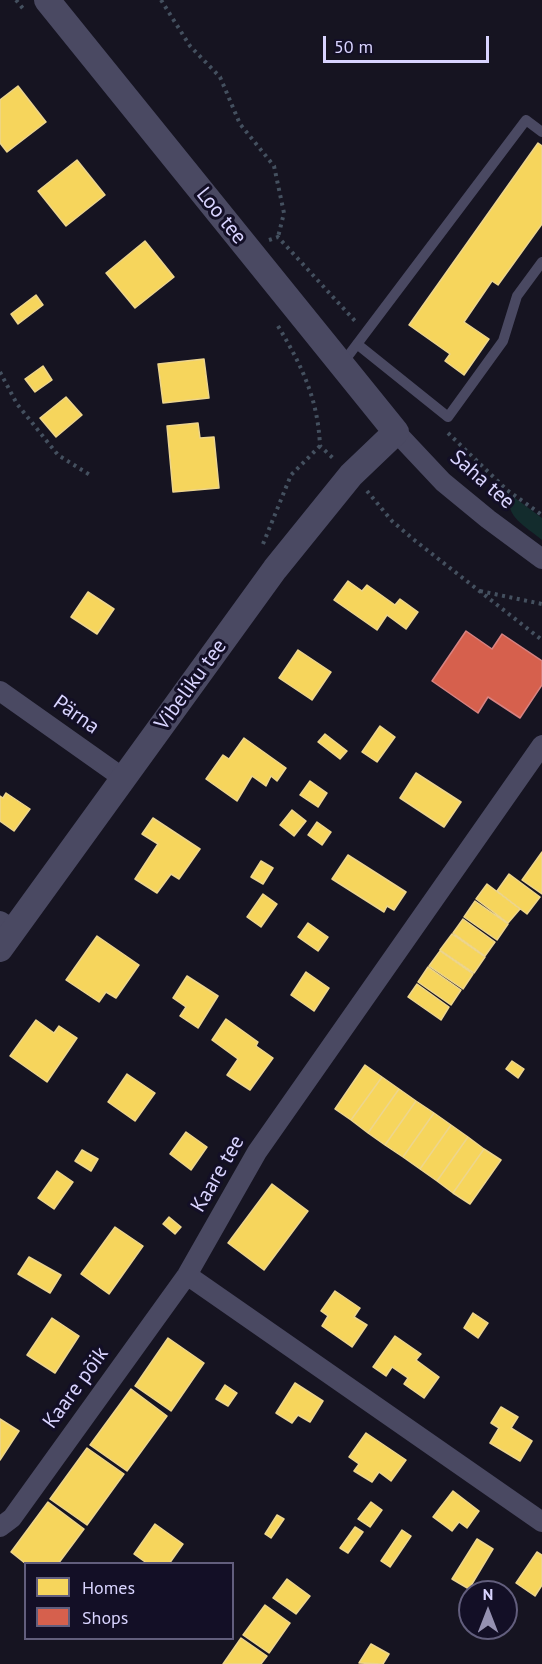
<!DOCTYPE html>
<html>
<head>
<meta charset="utf-8">
<style>
  body { margin:0 }
  #map { position:relative; width:542px; height:1664px; overflow:hidden; background:#161421; font-family:"PT Sans",sans-serif }
  canvas { display:block }
  .legend { position:absolute; left:24px; top:1562px; width:210px; height:78px; box-sizing:border-box; background:#130f26; border:2px solid #625e7d; margin:0; padding:8px 10px; list-style:none; font-size:18px; color:#d9d4ff }
  .legend li { display:flex; align-items:center; gap:12px; height:30px }
  .legend b { width:30px; border:2px solid #625e7d }
  .north { position:absolute; left:458px; top:1580px; width:60px; height:60px; box-sizing:border-box; background:#130f26; border:2px solid #625e7d; border-radius:50%; rotate:0deg; font-size:16px; font-weight:700; line-height:24px; text-align:center; color:#d9d4ff }
  .north::after { content:''; display:block; margin:auto; width:21px; height:27px; background:#9591b1; clip-path:polygon(50% 0,100% 100%,50% 72%,0 100%) }
  .scale { position:absolute; left:323px; top:36px; width:166px; height:27px; box-sizing:border-box; border:3px solid #d9d4ff; border-top:0; padding-left:8px; font-size:18px; line-height:21px; white-space:nowrap; color:#d9d4ff; -webkit-text-stroke:4px #130f26; paint-order:stroke }
</style>
</head>
<body>
<div id="map">
<canvas width="542" height="1664"></canvas>
<ul class="legend">
<li><b style="height:16px;background:#f6d55c"></b>Homes</li>
<li><b style="height:16px;background:#d6604d"></b>Shops</li>
</ul>
<div class="north">N</div>
<div class="scale">50 m</div>
</div>
<script>
const context = document.querySelector('canvas').getContext('2d');
context.lineJoin = 'round';
function fill(path, color) { context.fillStyle = color; context.fill(path, 'evenodd'); }
function trace(path, color, width, dash) { context.strokeStyle = color; context.lineWidth = width; context.lineCap = dash ? 'butt' : 'round'; context.setLineDash(dash || []); context.stroke(path); }
function label(font, color, halo, rows, align = 'center') {
  context.font = font + ' "PT Sans",sans-serif'; context.lineWidth = 6; context.setLineDash([]); context.textBaseline = 'middle'; context.strokeStyle = halo; context.fillStyle = color; for (const [text, x, y, turn = 0] of rows) {
    context.save(); context.translate(x, y); context.rotate((+turn || 0) * Math.PI / 180); context.textAlign = isNaN(turn) ? turn : align; if (halo) context.strokeText(text, 0, 0); context.fillText(text, 0, 0); context.restore();
  }
}
const green = new Path2D(`
  M511,495L542,518V540C527,527 503,516 511,495Z`);
const homes = new Path2D(`
  M18,86L46,122L7,152L0,143V100Z
  M538,143L542,146V224L498,285L492,281L464,322L489,339L464,375L445,361L450,354L409,325Z
  M77,160L105,195L66,226L38,191Z
  M145,241L174,277L135,308L106,273Z
  M36,295L43,305L18,324L11,314Z
  M204,359L209,398L163,403L158,364Z
  M43,366L52,380L35,392L25,379Z
  M66,397L82,415L56,437L40,418Z
  M198,423L200,438L214,437L219,488L173,492L167,426Z
  M348,581L362,591L367,585L395,605L400,599L418,612L406,629L387,615L377,630L334,600Z
  M88,592L114,609L97,634L71,617Z
  M298,650L331,672L312,700L279,678Z
  M380,726L395,737L377,762L362,752Z
  M325,734L347,751L340,759L318,742Z
  M244,738L286,768L277,781L271,776L266,786L252,776L237,801L206,779L223,755L229,759Z
  M416,773L461,802L444,827L400,798Z
  M310,781L327,793L318,807L300,795Z
  M6,793L30,809L14,831L0,821V796L3,798Z
  M292,810L306,821L294,836L280,825Z
  M153,818L200,849L179,879L171,874L157,893L135,879L158,844L142,834Z
  M317,822L331,832L322,845L308,835Z
  M542,852V894L522,880Z
  M348,855L406,892L394,910L387,906L384,912L332,879Z
  M261,861L273,868L263,884L251,877Z
  M509,874L540,897L527,914L497,891Z
  M487,884L520,909L508,923L476,899Z
  M263,894L277,904L261,927L247,917Z
  M475,901L508,924L497,940L464,917Z
  M463,919L495,942L485,956L453,933Z
  M308,923L328,937L318,951L298,937Z
  M452,934L485,957L474,973L440,950Z
  M97,936L139,965L116,998L106,992L99,1002L66,980Z
  M440,951L473,974L463,989L429,966Z
  M428,967L461,990L451,1005L418,982Z
  M306,972L329,988L314,1011L291,995Z
  M187,976L218,996L198,1028L180,1016L186,1007L173,998Z
  M417,984L449,1007L441,1020L408,997Z
  M226,1019L258,1042L256,1046L273,1058L250,1090L227,1075L238,1059L212,1040Z
  M36,1020L54,1033L59,1026L77,1038L47,1082L10,1056Z
  M512,1061L524,1069L518,1078L506,1069Z
  M365,1065L382,1077L351,1120L335,1109Z
  M127,1074L155,1093L135,1121L108,1102Z
  M382,1077L399,1089L368,1133L351,1120Z
  M399,1089L416,1101L385,1145L368,1133Z
  M416,1101L434,1113L403,1157L385,1145Z
  M434,1113L451,1125L420,1169L403,1157Z
  M451,1125L468,1137L437,1181L420,1169Z
  M186,1132L207,1147L191,1170L170,1154Z
  M468,1137L484,1149L453,1193L437,1181Z
  M484,1149L501,1160L470,1204L453,1193Z
  M82,1150L98,1159L91,1171L75,1161Z
  M57,1171L73,1182L54,1209L38,1198Z
  M272,1184L308,1211L264,1270L228,1243Z
  M169,1217L181,1227L175,1234L163,1224Z
  M115,1227L143,1246L109,1294L81,1274Z
  M29,1257L61,1275L50,1293L18,1274Z
  M335,1291L360,1308L354,1317L367,1325L352,1347L322,1326L328,1316L321,1311Z
  M473,1313L488,1323L478,1338L464,1328Z
  M52,1318L79,1336L55,1373L27,1355Z
  M395,1336L421,1354L416,1360L439,1377L424,1398L404,1384L408,1378L392,1367L386,1376L373,1367Z
  M168,1338L204,1363L171,1411L135,1386Z
  M295,1383L323,1401L310,1422L298,1415L292,1423L276,1413Z
  M225,1385L237,1393L228,1406L216,1399Z
  M131,1389L167,1416L127,1471L90,1445Z
  M501,1407L518,1417L511,1428L532,1441L520,1461L490,1443L499,1428L491,1423Z
  M0,1419L19,1431L0,1460Z
  M366,1433L406,1460L391,1481L379,1472L372,1482L354,1471L359,1464L349,1457Z
  M87,1448L124,1474L87,1525L50,1499Z
  M453,1491L479,1511L467,1528L459,1522L452,1531L433,1517Z
  M48,1502L84,1529L58,1564H26L11,1552Z
  M371,1502L382,1510L370,1527L358,1519Z
  M277,1515L284,1519L271,1538L265,1534Z
  M155,1524L183,1544L169,1564H148L134,1554Z
  M355,1527L363,1532L348,1553L340,1548Z
  M402,1530L411,1536L390,1567L381,1561Z
  M477,1539L493,1549L469,1589L452,1579Z
  M537,1552L542,1555V1585L535,1596L516,1583Z
  M287,1579L310,1596L296,1614L273,1598Z
  M265,1605L290,1623L269,1653L243,1635Z
  M241,1638L267,1656L261,1664H223Z
  M371,1644L389,1654L383,1664L359,1663Z`);
const shops = new Path2D(`
  M466,631L492,649L502,634L542,661V685L520,718L488,697L478,713L432,681Z`);
const path = new Path2D(`
  M16,0L25,11
  M161,0L190,46L220,77L240,124L274,166L284,213L278,237
  M269,240L278,237L355,321
  M278,326C302,366 318,399 320,446L334,459
  M0,372L17,404L58,455L90,475
  M448,433L507,490L542,515
  M367,491L392,521L413,539L542,640
  M263,544L291,475L320,446
  M480,591L542,604`);
const service = new Path2D(`
  M357,344L448,417L503,341L517,296L542,262
  M342,364L526,120L542,132`);
const minor = new Path2D(`
  M396,432L443,482L488,519L542,559
  M0,691L123,778
  M0,921L13,929
  M187,1275L542,1522
  M0,1527L12,1518L187,1275L257,1152L542,745`);
const tertiary = new Path2D(`
  M0,949L275,569L351,475L396,432L47,0`);
const streetNames = [
  ["Loo tee",221,216,51],
  ["Saha tee",482,480,41],
  ["Vibeliku tee",191,685,-54],
  ["Pärna",76,715,35],
  ["Kaare tee",218,1174,-60],
  ["Kaare põik",76,1388,-54]
];
fill(green, '#132c2d');
fill(homes, '#f6d55c');
trace(homes, '#edd58d', 1.5);
fill(shops, '#d6604d');
trace(shops, '#d78382', 1.5);
trace(path, '#44505f', 4, [3, 4.5]);
trace(service, '#4a4962', 10);
trace(minor, '#4a4962', 20);
trace(tertiary, '#4a4962', 26);
label('21px', '#d9d4ff', '#130f26', streetNames);
</script>
</body>
</html>
